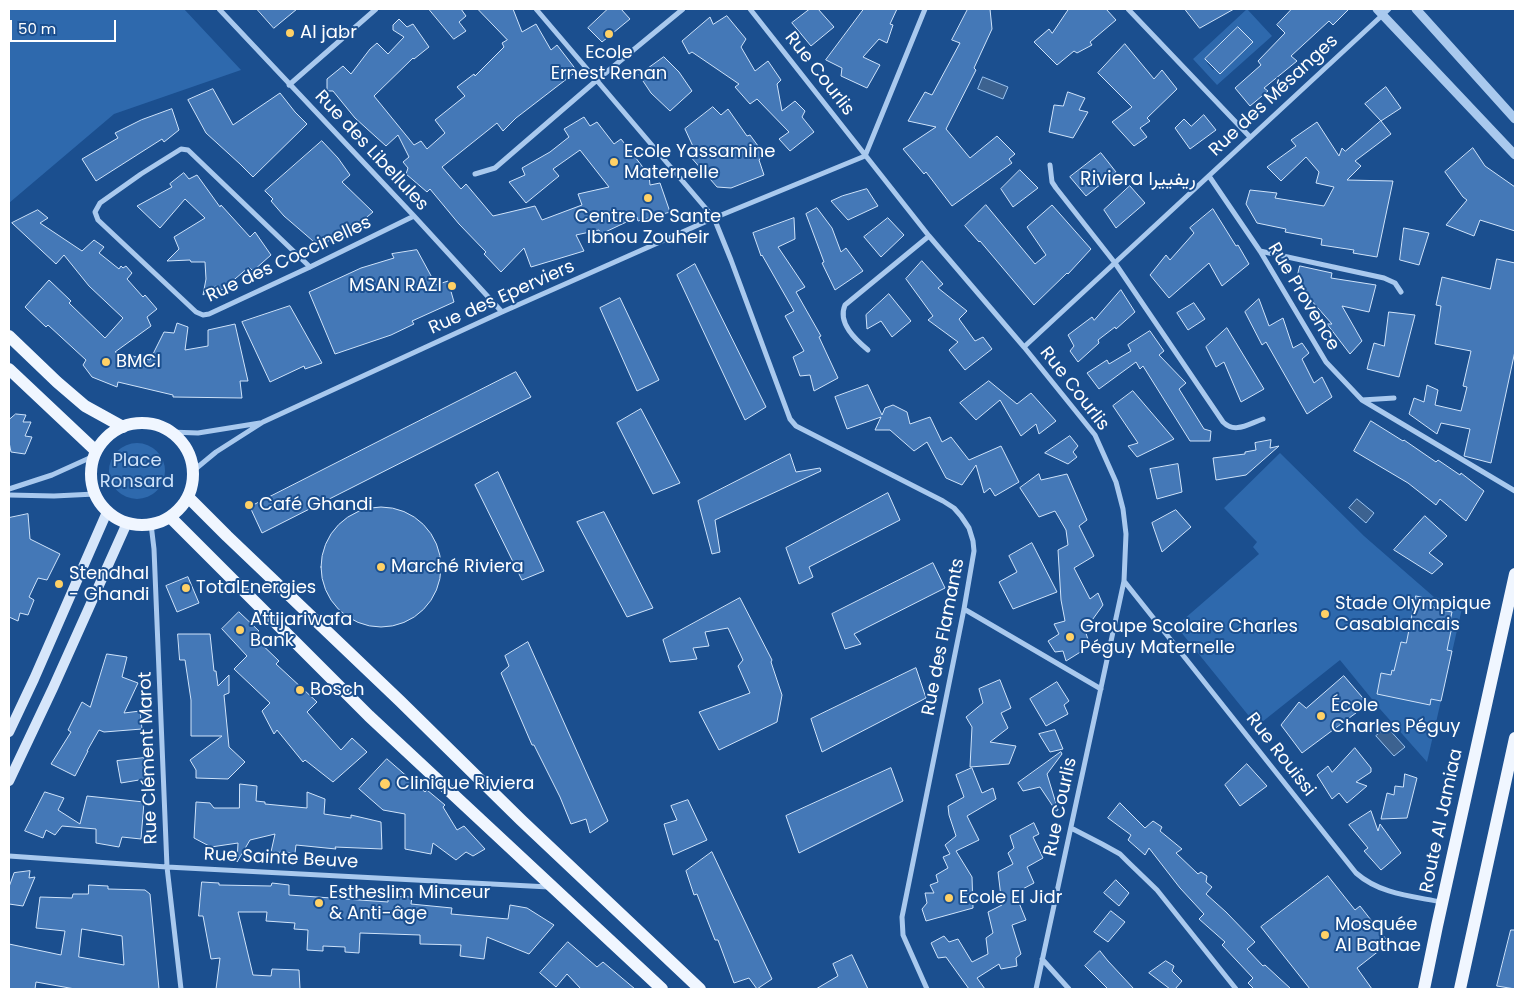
<!DOCTYPE html>
<html>
<head>
<meta charset="utf-8">
<style>
  body { margin:0 }
  #map { position:relative; width:1524px; height:998px; overflow:hidden; background:#1b4f8f; font-family:Poppins,sans-serif }
  canvas { display:block }
  .frame { position:absolute; inset:0; border:10px solid #fff; pointer-events:none }
  .scale { position:absolute; left:10px; top:20px; width:106px; height:22px; box-sizing:border-box; border:2px solid #fff; border-top:0; padding-left:6px; font-size:15px; line-height:18px; white-space:nowrap; color:#fff; -webkit-text-stroke:4px #1b4f8f; paint-order:stroke }
</style>
</head>
<body>
<div id="map">
<canvas width="1524" height="998"></canvas>
<div class="frame"></div>
<div class="scale">50 m</div>
</div>
<script>
const context = document.querySelector('canvas').getContext('2d');
context.lineJoin = 'round';
function fill(path, color) { context.fillStyle = color; context.fill(path, 'evenodd'); }
function trace(path, color, width, dash) { context.strokeStyle = color; context.lineWidth = width; context.lineCap = dash ? 'butt' : 'round'; context.setLineDash(dash || []); context.stroke(path); }
function label(font, color, halo, rows, align = 'center') {
  context.font = font + ' Poppins,Vazirmatn,sans-serif'; context.lineWidth = 4; context.setLineDash([]); context.textBaseline = 'middle'; context.strokeStyle = halo; context.fillStyle = color; for (const [text, x, y, turn = 0] of rows) {
    context.save(); context.translate(x, y); context.rotate((+turn || 0) * Math.PI / 180); context.textAlign = isNaN(turn) ? turn : align; if (halo) context.strokeText(text, 0, 0); context.fillText(text, 0, 0); context.restore();
  }
}
const green = new Path2D(`
  M9,9H184L241,70L114,114L9,203Z
  M1247,9L1272,36L1217,85L1193,59ZM1238,27L1252,42L1213,70L1207,63L1208,62L1205,58Z
  M109 471a28 28 0 1 1 56 0a28 28 0 1 1-56 0Z
  M1280,453L1364,536L1434,597L1463,604L1427,762L1380,709L1340,660L1257,726L1176,626L1259,554L1253,547L1257,542L1224,508Z`);
const water = new Path2D(`
  M983,77L1008,87L1003,99L978,89Z
  M1357,499L1374,513L1366,523L1349,508Z
  M1387,727L1405,747L1394,756L1376,736Z`);
const building = new Path2D(`
  M257,9H297L274,28Z
  M429,9H461L466,16L459,22L466,31L454,39Z
  M478,9H513L522,32L536,24L551,50L557,45L577,71L516,118L503,131L497,123L442,167L461,189L466,184L493,216L535,206L542,220L582,205L578,194L609,187L580,150L553,169L559,176L526,203L509,182L525,175L522,168L550,152L569,137L564,129L584,117L590,126L597,122L614,144L621,139L649,175L650,185L660,183L670,212L638,221L637,217L601,234L599,230L576,235L584,251L531,267L524,248L501,272L484,254L486,252L459,224L430,189L427,192L406,174L408,168L403,162L409,157L398,135L386,146L355,118L333,91H327V79L343,66L351,74L370,49L377,43L388,54L404,37L393,30V25L399,19L407,27L413,24L429,47L414,59L413,58L374,96L414,145L421,141L427,149L445,133L435,120L465,96L457,87L474,74L475,76L504,47L502,43L507,40Z
  M608,9H621L630,19L602,42L588,28Z
  M810,9H818L834,27L811,46L792,23Z
  M864,9H897L890,24L893,25L887,43L879,39L863,57L880,65L867,88L841,76L842,68L826,60Z
  M968,9H990L992,29L974,68L976,70L946,129L970,158L997,136L1015,154L1009,159L1012,163L952,206L926,172L924,174L903,149L936,127L908,121L925,92L932,95L960,43L952,40Z
  M1069,9H1106L1116,20L1090,42L1092,45L1077,53L1074,51L1057,65L1034,42L1049,29L1052,33Z
  M1185,9H1234L1200,28Z
  M1292,9H1349L1333,25L1329,21L1291,56L1297,61L1264,88L1268,91L1250,106L1235,88L1261,65L1258,61L1285,33L1277,25Z
  M727,16L746,39L741,47L755,71L768,61L781,80L777,84L782,111L795,101L805,111L802,117L814,132L790,151L779,139L789,132L757,99L750,104L735,87L739,84L692,52L689,54L682,41L710,17L713,24Z
  M1238,27L1253,42L1220,74L1205,59Z
  M1125,44L1154,79L1162,70L1177,89L1147,118L1150,121L1140,128L1147,137L1134,146L1112,122L1132,107L1098,73Z
  M664,57L679,72L692,91L670,111L651,93L639,75Z
  M1386,87L1401,108L1381,121L1365,104Z
  M213,89L233,125L280,93L295,112L307,124L253,177L240,164L206,133L188,100Z
  M1068,92L1085,98L1079,110L1088,112L1073,138L1049,132L1054,105L1063,106Z
  M713,107L721,115L728,109L747,136L750,135L764,154L759,160L764,175L731,188L717,187L689,155L696,153L685,129Z
  M172,109L179,130L164,142L162,139L96,181L82,159L118,138L115,133L141,120Z
  M1204,115L1216,130L1190,149L1175,128L1184,119L1191,126Z
  M1381,121L1391,134L1355,161L1361,166L1347,180L1393,181L1377,257L1353,253L1354,250L1321,245L1322,239L1285,232L1286,229L1257,223L1246,204L1250,190L1277,193L1275,198L1324,206L1334,187L1316,183L1319,172L1306,157L1281,181L1267,167L1296,146L1291,140L1317,122L1339,156L1342,148L1345,151Z
  M322,141L338,158L350,175L342,182L373,212L355,227L352,224L320,247L284,216L271,201L273,199L265,191Z
  M1473,148L1485,166L1515,187V231L1480,220L1474,236L1446,225L1467,200L1463,197L1445,172Z
  M1101,153L1116,172L1086,196L1070,177Z
  M1020,170L1038,188L1013,207L1001,189Z
  M184,173L189,179L197,175L220,207L221,205L250,237L255,232L271,255L253,271L249,267L222,290L216,286L203,295L206,279L205,262H191L190,260L167,261L179,249L174,237L205,218L185,199L160,228L137,206L172,187L170,184Z
  M1130,186L1145,203L1116,228L1104,210Z
  M867,189L878,206L848,220L831,201L842,196Z
  M986,205L1035,264L1046,255L1027,227L1052,205L1091,249L1068,274L1067,273L1034,305L980,241L979,242L965,226Z
  M817,208L832,228L841,252L846,248L863,271L835,290L822,263L824,262L806,214Z
  M1213,209L1236,246L1238,245L1249,264L1222,286L1209,263L1169,298L1150,275L1166,255L1170,260L1194,233L1190,228Z
  M38,210L48,218L40,223L82,251L94,240L104,247L99,253L119,269L121,266L123,268L126,266L132,273L127,279L143,297L145,295L157,309L147,317L151,326L115,352L150,360L164,332L174,333L177,323L188,327L185,350L208,346V330L235,324L248,381H240L242,398L173,397V395L118,382L117,387L92,377L83,365L86,360L48,325L46,327L25,307L49,280L71,301L69,303L105,338L123,318L89,286L64,255L56,264L12,223Z
  M794,218L795,239L778,247L805,287L796,292L821,336L819,337L838,378L814,391L810,375L800,376L793,357L804,351L785,316L794,311L762,255L761,256L753,233Z
  M888,218L904,235L881,257L864,237Z
  M1404,228L1429,233L1419,265L1400,260Z
  M417,250L436,285L448,281L454,302L412,321L414,324L391,335L335,354L309,292L361,268L394,258L392,254Z
  M1497,259L1515,263V351L1491,463L1464,456L1470,429L1441,423L1437,434L1409,414L1414,398L1424,402L1427,385L1438,390L1435,405L1461,411L1467,387L1463,386L1471,351L1435,344L1441,306L1436,305L1442,277L1490,289Z
  M922,261L943,284L938,288L967,311L959,319L975,341L983,337L992,349L965,370L949,350L958,342L928,320L933,316L906,279Z
  M695,264L766,407L745,420L677,275Z
  M1300,266L1332,273L1331,278L1376,285L1369,312L1342,306L1362,341L1350,354L1327,324H1332L1296,283Z
  M1121,290L1135,312L1116,329L1115,327L1098,340L1099,343L1078,362L1070,351L1074,346L1068,335L1092,317L1094,320Z
  M889,294L911,321L892,337L881,321L867,329L866,315Z
  M620,298L659,380L637,391L600,308Z
  M1259,299L1269,326L1283,318L1293,348L1302,343L1309,353L1302,359L1314,383L1322,377L1332,397L1307,414L1266,342L1262,345L1245,312Z
  M1194,303L1205,319L1188,330L1177,313Z
  M290,306L322,363L305,369L304,366L270,382L242,322Z
  M1389,312L1415,315L1399,377L1367,369L1374,343L1384,346Z
  M1227,328L1264,389L1241,402L1224,362L1216,367L1206,347Z
  M1150,331L1164,351L1159,355L1186,383L1179,389L1204,429L1211,431L1210,441H1190L1143,366L1140,369L1136,362L1099,389L1087,373L1107,360L1109,364L1131,351L1128,345Z
  M516,372L531,397L262,533L250,507Z
  M989,381L1017,404L1031,393L1056,421L1039,434L1036,424L1021,436L1000,400L976,420L960,403Z
  M868,385L882,415L885,408L893,405L907,412L910,424L930,417L942,442L951,437L969,460L1001,446L1019,482L995,496L990,488L984,493L976,465L962,485L946,478L927,442L914,451L890,430H875L881,417L847,429L835,397Z
  M1133,391L1174,439L1137,457L1128,446L1138,443L1113,406Z
  M641,409L680,483L653,494L617,423Z
  M16,414L26,415L23,422H31L25,436L32,437L25,454L11,452L9,442V420Z
  M1371,421L1403,441L1404,440L1436,462L1438,460L1460,475L1461,473L1484,491L1466,521L1440,499L1436,505L1408,483L1354,451Z
  M1070,436L1078,446L1073,452L1077,457L1068,464L1045,453Z
  M1271,440L1270,448L1279,446L1246,475L1216,480L1213,458L1245,454V452L1256,450L1255,443Z
  M790,454L796,472L820,468L821,471L715,520L720,552L712,554L698,501Z
  M1178,464L1182,492L1157,499L1150,469Z
  M498,472L544,571L522,580L475,485Z
  M1039,474L1041,480L1067,474L1087,520L1079,526L1094,556L1074,568L1090,599L1098,593L1103,605L1085,630L1090,646L1066,661L1063,651L1055,652L1048,641L1059,634L1054,624L1065,621L1061,600L1058,550L1068,545L1066,530L1055,511L1039,517L1020,488Z
  M888,493L900,520L809,567L813,577L799,584L786,548Z
  M321 567a60 60 0 1 1 120 0a60 60 0 1 1-120 0Z
  M1176,510L1191,527L1162,552L1152,523Z
  M604,512L653,608L627,617L577,522Z
  M28,514L30,539L60,554L47,580L38,578L29,597L34,600L28,615L20,613L18,621L9,617V518Z
  M1425,516L1447,536L1429,553L1443,564L1432,574L1394,550Z
  M1032,543L1057,592L1013,609L999,582L1017,572L1009,556Z
  M933,563L945,588L854,634L861,644L845,649L832,614Z
  M188,577L199,603L177,612L166,586Z
  M1416,596L1424,598L1436,609L1452,612L1448,630L1451,631L1447,650L1452,651L1441,701L1431,699L1430,705L1377,694L1381,673L1391,675L1392,670L1394,671L1401,642L1406,643Z
  M740,598L772,660L771,662L782,695L777,722L719,750L699,712L750,693L738,666L743,660L728,628L705,632L709,646L693,648L697,659L670,662L663,640Z
  M239,612L259,631L253,636L279,661L276,664L317,702L307,712L341,750L352,738L367,752L333,782L305,760L303,762L277,730L274,734L262,711L270,703L234,669L247,656L222,629Z
  M178,634H210L214,671H216L218,686L229,675V693L224,695L229,747L245,762L228,779L196,778V770L190,760L222,736H191V700L185,660H180Z
  M528,642L608,821L590,833L586,819L571,824L560,797L534,745H532L501,673L509,666L505,656Z
  M107,654L127,657L122,677L138,683L124,713L140,711L142,729L104,732L99,730L87,751H88L75,776L51,764L71,732L68,730L82,702L90,707Z
  M916,668L926,698L822,752L811,719Z
  M1344,676L1368,704L1302,753L1281,725L1299,702L1306,708Z
  M1000,680L1011,708L1001,713L1008,728L990,742L1016,746L1009,764L970,767L972,727L966,717L983,703L979,689Z
  M1057,682L1069,701L1064,705L1068,714L1046,726L1030,699Z
  M1055,730L1063,749L1050,752L1039,734Z
  M1355,748L1371,768V772L1356,782L1367,786L1347,803L1339,793L1332,799L1317,775L1328,766L1332,772Z
  M1061,752L1062,754L1047,774L1058,810L1056,811L1040,787L1023,791L1018,783Z
  M144,758L145,779L121,783L117,761Z
  M387,759L425,792L427,790L445,805L443,807L457,830L464,826L485,849L473,856L466,852L456,860L433,843L431,854L405,849V814L383,810L359,789Z
  M1247,764L1267,786L1240,806L1225,785Z
  M891,768L903,801L799,853L786,816Z
  M972,768L982,793L993,788L996,799L967,816L979,840L956,851L972,877L973,908L926,921L922,909L927,903L925,893H934L930,885L938,882L936,875L948,868L943,857L950,854L945,845L956,836L949,815L948,806L964,797L956,775Z
  M1405,774L1417,778L1407,818L1381,819L1387,793L1394,795L1395,786L1403,787Z
  M240,784L257,786L256,801L265,802V804L307,808V792L325,799L324,814L351,818V815L381,822L382,849L335,847L336,849L296,845L295,853L271,852L275,834L250,840L237,862L238,843L211,847L194,838L196,802L210,803L214,808H239Z
  M45,792L64,798L58,810L80,824L87,796L144,802L141,839L122,837L119,847L96,843V829L62,826L55,835L46,830L43,838L25,831Z
  M688,800L707,840L673,855L664,824L677,820L671,806Z
  M1120,803L1145,828L1153,821L1162,827L1160,831L1182,849L1176,853L1198,874L1201,872L1207,876L1206,882L1212,887L1206,894L1226,912L1255,942L1247,949L1263,966L1265,965L1291,989H1254L1248,983L1253,978L1222,945L1225,942L1199,919L1204,914L1180,888L1149,848L1145,855L1128,840L1131,835L1108,818Z
  M1371,811L1378,831L1380,824L1401,853L1381,870L1364,851L1368,848L1349,825Z
  M1034,823L1039,834L1033,837L1043,858L1027,867L1034,883L1015,893L1026,920L1012,925L1021,954L1016,958L1017,966L1001,969L999,964L977,978L985,989H969L946,957L938,958L931,943L944,936L949,942L958,939L972,962L988,954L986,938L993,933L988,912L1002,905L998,872L1013,864L1008,853L1014,848L1010,836Z
  M712,852L772,979L757,989L749,978L734,983L718,940H715L697,894L694,895L686,871Z
  M30,871L29,878L35,877L23,906L9,904V887L14,873Z
  M1328,876L1355,910L1360,906L1389,943L1357,968L1372,989H1310L1261,927Z
  M1116,880L1129,893L1119,906L1104,893Z
  M202,882L219,883V885L271,886L272,883L289,885V895L388,902V896L412,897L411,904L452,908L451,914L508,919L510,905L527,908L554,925L529,954L487,937L484,959L460,956L461,945L420,944V935L360,933L359,953L345,952V947L323,946V951L307,950L308,930L294,929L295,923L266,921L267,912H238L253,975L271,976L272,969L299,970L300,989H216L220,958L211,959L203,916H199Z
  M89,885L108,886V889L145,890L150,894L159,989H75L36,982L35,989H9V944L61,955L65,931L36,928L40,897L72,898L73,894H88ZM82,929L122,936L124,965L79,957Z
  M1111,911L1125,922L1108,942L1094,932Z
  M1511,930H1515V989L1497,986Z
  M568,942L597,967L603,962L635,989H581L567,974L556,987L540,973Z
  M1100,951L1108,961L1134,989H1108L1085,966Z
  M852,955L868,989H816L838,976L833,964Z
  M1166,961L1174,966L1172,971L1182,981L1175,989H1170L1149,973Z`);
const minor = new Path2D(`
  M219,9L414,216L502,312
  M536,9L714,218L731,260L787,411L790,419L796,426L943,501L954,508L961,516L969,528L973,541L974,551L964,609L902,917L903,935L927,989
  M750,9L929,236L1024,347L1095,435L1116,482L1123,509L1126,534L1124,581L1036,989
  M1128,9L1250,137
  M289,85L376,9
  M1050,165L1052,182L1056,188L1115,263L1223,422C1235,434 1248,424 1263,419
  M475,174L495,168L597,80L683,9
  M1209,176L1260,251L1326,362L1362,400L1515,491
  M1260,251L1384,278L1395,283L1401,292
  M310,267L188,150L181,149L141,174L100,203L95,212L98,220L196,312L203,315L209,314L310,267L414,216
  M1024,347L1389,9
  M868,350C856,340 837,323 845,305L929,236
  M1362,400L1394,398
  M170,432L198,433L260,423
  M193,471L216,452L263,422L502,312L714,218L865,156L925,9
  M9,489L52,475L94,456
  M9,495L54,496L95,494
  M151,524L154,549L167,867L181,989
  M1124,581L1356,873C1380,894 1411,896 1441,902
  M964,609L1101,689
  M1071,828L1102,844L1120,854L1128,862L1157,890L1236,989
  M9,856L167,867L549,887
  M1042,959L1069,989`);
const tertiary = new Path2D(`
  M1377,9L1515,155
  M1416,9L1515,119`);
const secondary = new Path2D(`
  M9,732L34,679L107,512
  M9,781L53,688L127,523`);
const primary = new Path2D(`
  M9,336L57,382L85,406L123,427
  M9,369L96,451
  M91 474a51 51 0 1 1 102 0a51 51 0 1 1-102 0Z
  M188,497L227,536L400,701L521,820L700,989
  M170,517L369,716L662,989
  M1424,989L1437,926L1515,574
  M1460,989L1515,738`);
const markers = [
  [290,33,5,"#ffd166"],
  [609,34,5,"#ffd166"],
  [614,162,5,"#ffd166"],
  [648,198,5,"#ffd166"],
  [452,286,5,"#ffd166"],
  [106,362,5,"#ffd166"],
  [249,505,5,"#ffd166"],
  [381,567,5,"#ffd166"],
  [59,584,5,"#ffd166"],
  [186,588,5,"#ffd166"],
  [1325,614,5,"#ffd166"],
  [240,630,5,"#ffd166"],
  [1070,637,5,"#ffd166"],
  [300,690,5,"#ffd166"],
  [1321,716,5,"#ffd166"],
  [385,784,6,"#ffd166"],
  [949,898,5,"#ffd166"],
  [319,903,5,"#ffd166"],
  [1325,935,5,"#ffd166"]
];
const poiNames = [
  ["Al jabr",300,33],
  ["Ecole",609,53,"center"],
  ["Ernest Renan",609,74,"center"],
  ["Ecole Yassamine",624,152],
  ["Maternelle",624,173],
  ["Centre De Sante",648,217,"center"],
  ["Ibnou Zouheir",648,238,"center"],
  ["MSAN RAZI",442,286,"right"],
  ["BMCI",116,362],
  ["Café Ghandi",259,505],
  ["Marché Riviera",391,567],
  ["Stendhal",69,574],
  ["- Ghandi",69,595],
  ["TotalEnergies",196,588],
  ["Stade Olympique",1335,604],
  ["Casablancais",1335,625],
  ["Attijariwafa",250,620],
  ["Bank",250,641],
  ["Groupe Scolaire Charles",1080,627],
  ["Péguy Maternelle",1080,648],
  ["Bosch",310,690],
  ["École",1331,706],
  ["Charles Péguy",1331,727],
  ["Clinique Riviera",396,784],
  ["Estheslim Minceur",329,893],
  ["& Anti-âge",329,914],
  ["Ecole El Jidr",959,898],
  ["Mosquée",1335,925],
  ["Al Bathae",1335,946]
];
const streetNames = [
  ["Rue Courlis",819,74,52],
  ["Rue des Mésanges",1274,96,-43],
  ["Rue des Libellules",371,151,47],
  ["Rue des Coccinelles",289,260,-25],
  ["Rue Provence",1303,297,59],
  ["Rue des Eperviers",502,298,-24],
  ["Rue Courlis",1074,389,52],
  ["Rue des Flamants",944,637,-79],
  ["Rue Rouissi",1280,755,52],
  ["Rue Clément Marot",149,758,-92],
  ["Rue Courlis",1061,807,-78],
  ["Route Al Jamiaa",1442,821,-78],
  ["Rue Sainte Beuve",281,859,3]
];
const parkNames = [
  ["Place",137,461],
  ["Ronsard",137,482]
];
const neighbourhoodNames = [
  ["Riviera ريفييرا",1138,180]
];
fill(green, '#2e69ad');
fill(water, '#3c6290');
trace(water, '#9cc4f0', 1);
fill(building, '#4478b7');
trace(building, '#cfe3fa', 1);
trace(minor, '#a9c9ee', 5);
trace(tertiary, '#a9c9ee', 9);
trace(secondary, '#d6e6fa', 10);
trace(primary, '#f0f6ff', 12);
for (const [x, y, r, color] of markers) { const dot = new Path2D(); dot.arc(x, y, r, 0, 2 * Math.PI); context.fillStyle = color; context.fill(dot); trace(dot, '#1b4f8f', 2); }
label('18px', '#fff', '#1b4f8f', poiNames, 'left');
label('18px', '#fff', '#1b4f8f', streetNames);
label('18px', '#cfe3fa', '#1b4f8f', parkNames);
label('19px', '#fff', '#1b4f8f', neighbourhoodNames);
</script>
</body>
</html>
